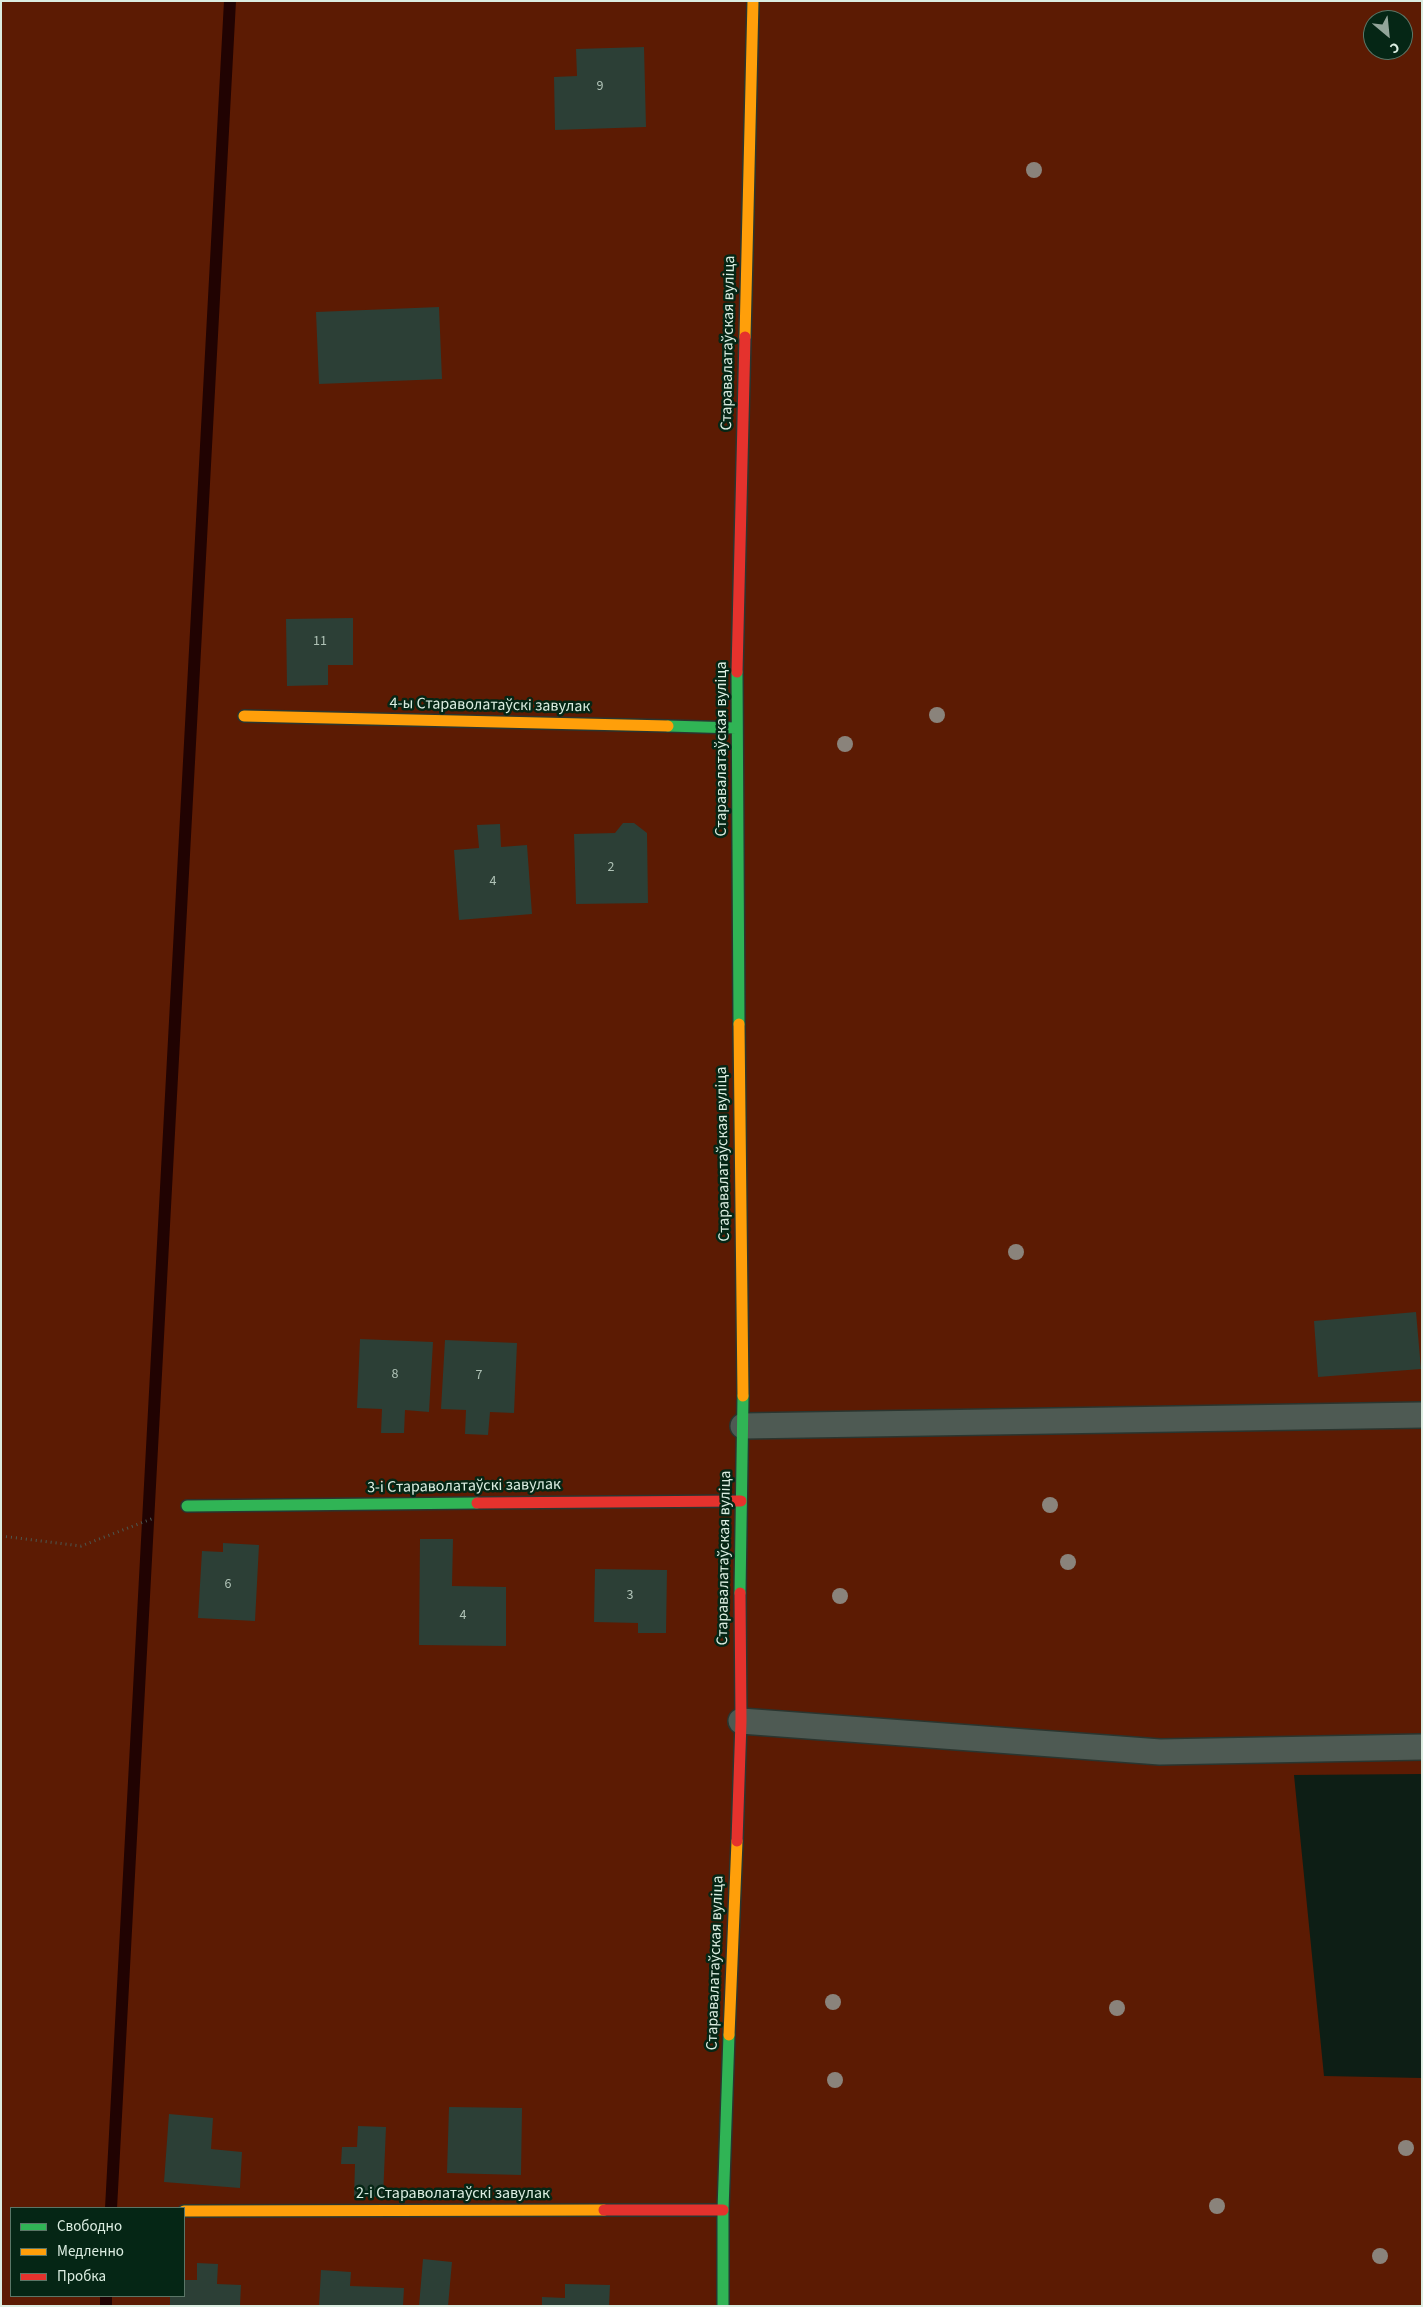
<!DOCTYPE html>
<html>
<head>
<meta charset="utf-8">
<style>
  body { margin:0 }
  #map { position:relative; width:1423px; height:2307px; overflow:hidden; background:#0d1e15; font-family:"Source Sans 3",sans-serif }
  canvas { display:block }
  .frame { position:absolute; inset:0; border:2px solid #dbede1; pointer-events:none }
  .legend { position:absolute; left:10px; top:2207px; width:175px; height:90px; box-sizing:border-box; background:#052615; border:1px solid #5b7667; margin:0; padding:6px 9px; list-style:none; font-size:15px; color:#dbede1 }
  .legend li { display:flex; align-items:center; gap:10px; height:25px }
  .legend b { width:25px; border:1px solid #5b7667 }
  .north { position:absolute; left:1363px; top:10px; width:50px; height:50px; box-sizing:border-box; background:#052615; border:1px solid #5b7667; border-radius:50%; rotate:152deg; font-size:14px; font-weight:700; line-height:20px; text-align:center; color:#dbede1 }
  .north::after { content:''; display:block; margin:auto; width:18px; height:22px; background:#93a59a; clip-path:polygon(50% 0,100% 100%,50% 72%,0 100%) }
</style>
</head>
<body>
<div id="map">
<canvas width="1423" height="2307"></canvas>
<div class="frame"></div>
<ul class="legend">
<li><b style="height:6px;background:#30b455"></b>Свободно</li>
<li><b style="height:6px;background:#ff9f0a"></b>Медленно</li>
<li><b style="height:6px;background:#e5322d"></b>Пробка</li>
</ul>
<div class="north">С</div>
</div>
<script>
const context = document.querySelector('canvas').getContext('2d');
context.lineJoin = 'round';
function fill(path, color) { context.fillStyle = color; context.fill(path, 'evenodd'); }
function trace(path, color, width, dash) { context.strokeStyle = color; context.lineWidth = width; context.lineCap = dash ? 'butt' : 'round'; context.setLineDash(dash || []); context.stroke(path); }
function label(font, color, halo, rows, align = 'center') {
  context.font = font + ' "Source Sans 3",sans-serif'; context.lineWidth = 5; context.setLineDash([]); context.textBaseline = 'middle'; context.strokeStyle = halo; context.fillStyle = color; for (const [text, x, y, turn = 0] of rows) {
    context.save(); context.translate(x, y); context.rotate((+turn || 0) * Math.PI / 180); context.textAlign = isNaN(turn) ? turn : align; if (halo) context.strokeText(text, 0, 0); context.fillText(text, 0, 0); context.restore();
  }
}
const green = new Path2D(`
  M1,1H1422V1774L1294,1775L1324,2076L1422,2078V2306H1ZM1373,20H1403V50H1373ZM11,2208H184V2296H11Z`);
const stream = new Path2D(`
  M111,2208L230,1
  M106,2306V2296`);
const building = new Path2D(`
  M644,47L646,127L555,130L554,77L577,76L576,49Z
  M439,307L442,379L319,384L316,312Z
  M353,618V665H328V685L287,686L286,619Z
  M623,823H634L647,833L648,903L576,904L574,834L615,833Z
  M500,824L501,847L527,845L532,914L459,920L454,850L479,848L477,825Z
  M1416,1312L1421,1369L1318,1377L1314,1321Z
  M360,1339L433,1342L429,1412L405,1410L404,1433H381L382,1409L357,1408Z
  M445,1340L517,1343L514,1413L490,1412L488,1435L465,1434L466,1410L441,1409Z
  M420,1539H453L452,1586L506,1587V1646L419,1645Z
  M223,1543L259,1545L255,1621L198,1618L202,1551L223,1552Z
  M595,1569L667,1570L666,1633H638V1623L594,1622Z
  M449,2107L522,2108L521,2175L447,2173Z
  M169,2114L213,2118L211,2149L242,2152L240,2188L164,2182Z
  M358,2126L386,2127L383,2197L354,2196L355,2164H341L342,2147H357Z
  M423,2259L452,2262L448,2306H419Z
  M197,2263L218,2264L217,2284L241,2285L240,2306H170V2296H184V2280H197Z
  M321,2270L351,2272L350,2286L404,2288L403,2306H319Z
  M565,2284L610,2285L609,2306H542V2297L565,2298Z`);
const path = new Path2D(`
  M1,1536L81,1546L154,1518`);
const lane = new Path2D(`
  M743,1426L1422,1415
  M741,1721L1160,1752L1422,1747`);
const fast = new Path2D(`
  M737,672L739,1024
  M668,726L736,728
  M187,1506L477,1503
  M740,1593L743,1396
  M723,2306V2210L729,2035`);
const slow = new Path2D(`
  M745,337L753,1
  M244,716L668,726
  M739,1024L743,1396
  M729,2035L737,1841
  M184,2211L604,2210`);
const jam = new Path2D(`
  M737,672L745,337
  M477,1503L741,1501
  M737,1841L741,1721L740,1593
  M604,2210H723`);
const trees = [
  [1034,170],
  [937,715],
  [845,744],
  [1016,1252],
  [1050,1505],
  [1068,1562],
  [840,1596],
  [833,2002],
  [1117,2008],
  [835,2080],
  [1406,2148],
  [1217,2206],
  [1380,2256]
];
const numberNames = [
  ["9",600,87],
  ["11",320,642],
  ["2",611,868],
  ["4",493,882],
  ["8",395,1375],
  ["7",479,1376],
  ["6",228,1585],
  ["3",630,1596],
  ["4",463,1616]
];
const streetNames = [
  ["Старавалатаўская вуліца",729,343,-89],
  ["4-ы Стараволатаўскі завулак",490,706,1],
  ["Старавалатаўская вуліца",722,749,-90],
  ["Старавалатаўская вуліца",724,1154,-91],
  ["3-і Стараволатаўскі завулак",464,1487,-1],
  ["Старавалатаўская вуліца",725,1558,-89],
  ["Старавалатаўская вуліца",716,1963,-88],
  ["2-і Стараволатаўскі завулак",453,2194]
];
fill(green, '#5c1b03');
trace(stream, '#210302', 12);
fill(building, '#2c3f36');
trace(lane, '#2a352f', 28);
trace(fast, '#2a352f', 14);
trace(slow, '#2a352f', 14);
trace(jam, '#2a352f', 14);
trace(path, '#4c5851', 3, [1, 4]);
trace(lane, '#4e5a53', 25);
trace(fast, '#30b455', 11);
trace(slow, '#ff9f0a', 11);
trace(jam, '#e5322d', 11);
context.fillStyle = '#8a837b';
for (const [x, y] of trees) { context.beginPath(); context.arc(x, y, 8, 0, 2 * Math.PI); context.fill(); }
label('14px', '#afc2b6', null, numberNames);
label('16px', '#dbede1', '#052615', streetNames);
</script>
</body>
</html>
